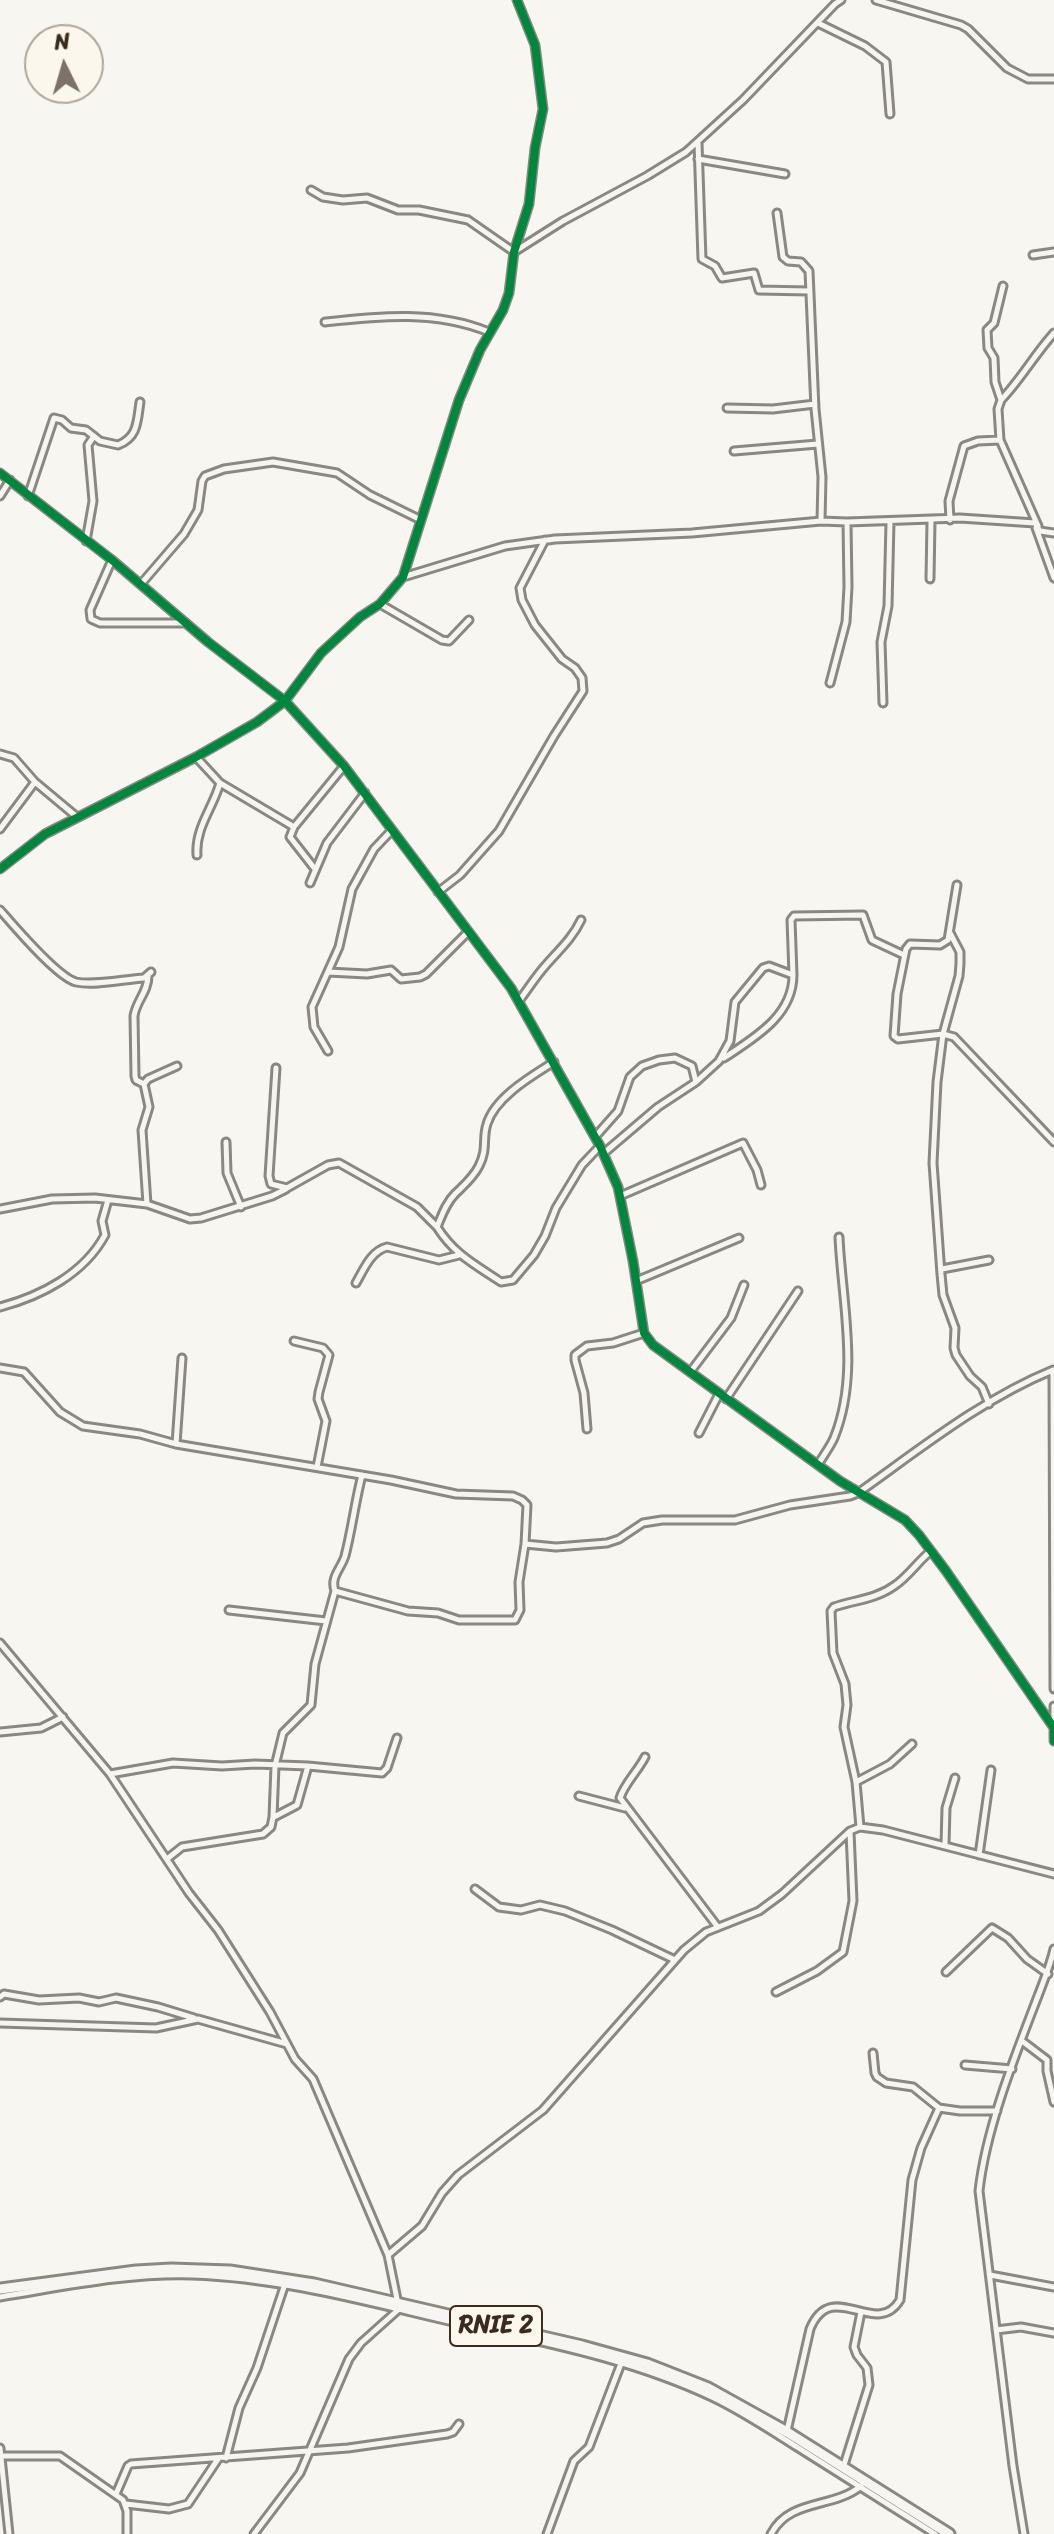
<!DOCTYPE html>
<html>
<head>
<meta charset="utf-8">
<style>
  body { margin:0 }
  #map { position:relative; width:1054px; height:2534px; overflow:hidden; background:#f8f6f0; font-family:Sriracha,sans-serif }
  canvas { display:block }
  .north { position:absolute; left:24px; top:24px; width:80px; height:80px; box-sizing:border-box; background:#fbf7ec; border:2px solid #aea59a; border-radius:50%; rotate:355deg; font-size:22px; font-weight:700; line-height:32px; text-align:center; color:#3b2a1e }
  .north::after { content:''; display:block; margin:auto; width:28px; height:36px; background:#7d7168; clip-path:polygon(50% 0,100% 100%,50% 72%,0 100%) }
</style>
</head>
<body>
<div id="map">
<canvas width="1054" height="2534"></canvas>
<div class="north">N</div>
</div>
<script>
const context = document.querySelector('canvas').getContext('2d');
context.lineJoin = 'round';
function trace(path, color, width, dash) { context.strokeStyle = color; context.lineWidth = width; context.lineCap = dash ? 'butt' : 'round'; context.setLineDash(dash || []); context.stroke(path); }
function label(font, color, halo, rows, align = 'center') {
  context.font = font + ' Sriracha,sans-serif'; context.lineWidth = 7; context.setLineDash([]); context.textBaseline = 'middle'; context.strokeStyle = halo; context.fillStyle = color; for (const [text, x, y, turn = 0] of rows) {
    context.save(); context.translate(x, y); context.rotate((+turn || 0) * Math.PI / 180); context.textAlign = isNaN(turn) ? turn : align; if (halo) context.strokeText(text, 0, 0); context.fillText(text, 0, 0); context.restore();
  }
}
const street = new Path2D(`
  M876,0L961,25L968,29L1007,68L1028,79H1054
  M818,23L865,46L886,62L890,114
  M698,143L702,259L715,266L722,278L754,273L759,290L809,291
  M698,159L785,174
  M311,190L323,197L343,200L367,198L398,210H419L468,220L514,252L563,221L647,176L686,152L743,100L835,4L841,0
  M777,213L783,257L788,261L801,262L809,271L815,409L822,477L821,521
  M1033,255L1054,252
  M1003,286L994,323L987,330L988,348L994,358L995,382L1001,400L998,409L1000,440L1038,526
  M325,322C381,316 435,310 489,332
  M1002,399C1021,379 1035,354 1054,333
  M727,408L773,409L815,404
  M734,451L818,444
  M0,473L112,560L208,642L285,701L344,766L511,988L600,1146L618,1187L633,1261L644,1333L653,1345L840,1481L905,1520L919,1535L946,1571L1054,1728V1741
  M0,496L10,480
  M28,496L54,418L62,420L71,428L86,430L100,441L118,445C138,437 137,422 140,402
  M950,520L949,501L964,446L978,441L1000,440
  M1036,528L1054,578
  M86,541L93,501L88,445L94,436
  M112,560L90,610L91,619L100,623H186
  M403,577L505,546L555,539L692,533L821,521L847,522L960,518L1035,523L1040,531L1054,533
  M930,579L931,521
  M141,584L184,534L198,510L202,481L205,476L224,469L273,462L337,473L370,495L421,520
  M380,604L442,640L449,641L469,620
  M830,683L846,622L848,587L847,523
  M883,703L881,642L888,606L890,522
  M0,754L14,758L35,782L77,817
  M196,757L220,783L294,827L344,766
  M294,827L290,837L315,869
  M0,829L35,782
  M197,855C195,828 213,808 220,783
  M0,869L45,834L196,757L257,722L285,701L321,653L360,617L380,604L403,577L459,400L480,350L503,310L509,293L514,252L529,204L535,148L543,109L535,45L517,0
  M310,883L327,843L365,793
  M957,885L948,940L940,945L910,944L906,949L897,994L894,1036L898,1039L943,1034L954,1037L1054,1142
  M438,892L460,875L499,831L554,736L583,691L582,678L575,668L562,659L535,625L522,600L520,588L545,540
  M0,910C14,926 57,977 76,982C94,986 125,979 144,978L151,972
  M950,933L960,952V964L959,976L943,1034L937,1082L933,1163L941,1274L943,1295L955,1328L954,1348L956,1355L970,1376L982,1387L989,1404
  M328,972L367,974L391,970L401,979L420,977L426,974L468,932
  M519,1001C528,989 536,976 546,965C559,950 572,939 581,920
  M328,1051L314,1027L312,1007L339,947L352,889L374,849L392,830
  M724,1058C754,1038 793,1016 793,975
  M554,1062C532,1076 495,1097 487,1124C482,1139 488,1148 479,1166C473,1178 464,1185 455,1194C446,1203 442,1215 437,1227C454,1254 474,1264 501,1282L513,1280L534,1255L545,1236L556,1208L582,1165L600,1146
  M276,1068L269,1176L271,1184L287,1188L328,1165L339,1163L417,1207L437,1227
  M144,1084L136,1080L135,1076L134,1016C136,1001 148,992 148,976
  M595,1137L618,1111L630,1077L642,1066L659,1060L675,1058L692,1066L696,1082
  M226,1142L227,1173L241,1207
  M604,1153L658,1107L696,1082L719,1061L730,1041L735,1002L763,968L769,966L793,975L791,920L794,916L863,915L872,940L904,955
  M620,1196L743,1143L757,1170L761,1185
  M147,1204L142,1130L149,1107L144,1084L148,1079L177,1066
  M0,1209L52,1199L95,1198L147,1204L190,1219L201,1218L272,1196L286,1189
  M942,1269L989,1260
  M636,1281L739,1238
  M356,1283C364,1269 371,1251 387,1247L439,1260L459,1255
  M0,1307C41,1296 84,1274 105,1235L102,1221L108,1200
  M294,1341L323,1348L329,1355L319,1392L318,1399L326,1421L317,1467
  M0,1368L24,1372L60,1412L83,1426L140,1434L176,1444L391,1480L456,1494L513,1496L522,1500L527,1505L525,1544L519,1582L520,1610L515,1620H459L438,1613L408,1611L335,1591
  M1053,1370L1054,1689
  M691,1371L731,1318L744,1285
  M726,1399L798,1291
  M587,1429L584,1393L575,1360V1355L587,1346L613,1343L644,1333
  M699,1433L719,1394
  M176,1444L182,1358
  M818,1465C823,1456 830,1447 834,1438C860,1374 842,1304 839,1237
  M525,1544L556,1547L607,1543L619,1539L643,1523L662,1520H735L790,1505L850,1496L858,1493C920,1449 982,1399 1053,1370
  M229,1610L326,1621
  M0,1643L110,1774L189,1893L218,1930L270,2012L295,2059L313,2079L388,2255L399,2309L361,2343L349,2359L300,2473L254,2534
  M1054,1728V1706
  M0,1732L41,1728L63,1717
  M645,1757C638,1771 624,1784 620,1798L717,1926
  M110,1774L173,1763L222,1766L255,1764L308,1766L382,1773L387,1768L397,1738
  M856,1782L890,1764L912,1744
  M579,1796L625,1808
  M274,1817L297,1805L308,1766
  M860,1827L856,1782L844,1727L847,1705L845,1684L833,1653L831,1611L834,1607C855,1600 876,1599 894,1586C908,1577 918,1561 931,1551
  M945,1845L946,1808L955,1778
  M979,1855L991,1770
  M167,1859L182,1847L263,1834L271,1827L273,1817L275,1766L283,1733L311,1705L315,1664L335,1591C330,1577 341,1569 345,1556C352,1529 355,1502 362,1475
  M475,1889L499,1907L521,1910L540,1905L565,1911L612,1930L675,1960
  M946,1972L992,1928L1008,1938L1027,1959L1048,1974
  M776,1992L817,1971L843,1952L853,1901L850,1832
  M0,1997L4,1994L39,2000L79,1998L99,2002L116,1998L158,2007L194,2018
  M0,2023L156,2028L198,2019L287,2044
  M1022,2041L1047,2060V2071L1054,2102
  M873,2053L875,2073L877,2077L886,2083L913,2087L939,2108L960,2111H997
  M965,2065L1012,2069
  M388,2255L422,2226L442,2193L458,2175L543,2110L684,1950L706,1932L759,1911L782,1894L850,1831L860,1827L883,1830L1054,1874
  M990,2275L1054,2287
  M0,2297C63,2287 128,2273 192,2275C281,2278 367,2302 453,2322C542,2342 632,2359 714,2398C743,2412 770,2430 797,2447C843,2476 889,2505 935,2534
  M996,2330L1021,2327L1054,2333
  M787,2431L810,2329C832,2276 876,2340 900,2300L912,2180L921,2148L939,2108
  M0,2448L9,2534
  M1,2456H60L123,2500L127,2511V2534
  M226,2458L239,2408L257,2368L285,2284
  M843,2468L869,2385L867,2368L857,2355L854,2347L861,2312
  M116,2494L128,2466L131,2464L348,2448L447,2434L453,2432L459,2424
  M126,2504L169,2509L188,2504L218,2459
  M547,2534L574,2461L589,2447L622,2361
  M771,2534C790,2498 833,2509 861,2486
  M1024,2534L1013,2466L979,2191C986,2128 1015,2056 1038,1996C1044,1980 1050,1966 1054,1949`);
const highway = new Path2D(`
  M0,2289L136,2271L171,2269L230,2271L314,2284L582,2346L647,2364L708,2388L787,2432L949,2534`);
const cycleway = new Path2D(`
  M0,473L112,560L208,642L285,701L344,766L511,988L600,1146L618,1187L633,1261L644,1333L653,1345L840,1481L905,1520L919,1535L946,1571L1054,1728V1741
  M0,869L45,834L196,757L257,722L285,701L321,653L360,617L380,604L403,577L459,400L480,350L503,310L509,293L514,252L529,204L535,148L543,109L535,45L517,0`);
const shields = [
  [496,2326,92]
];
const shieldNames = [
  ["RNIE 2",496,2326]
];
trace(street, '#8b8781', 11);
trace(highway, '#8b8781', 15);
trace(street, '#f6f5f1', 5);
trace(highway, '#f6f5f1', 9);
trace(cycleway, '#00873e', 8);
for (const [x, y, w] of shields) { const box = new Path2D(); box.roundRect(x - w / 2, y - 20, w, 40, 6); context.fillStyle = '#fbf7ec'; context.fill(box); trace(box, '#3b2a1e', 2); }
label('bold 24px', '#3b2a1e', null, shieldNames);
</script>
</body>
</html>
